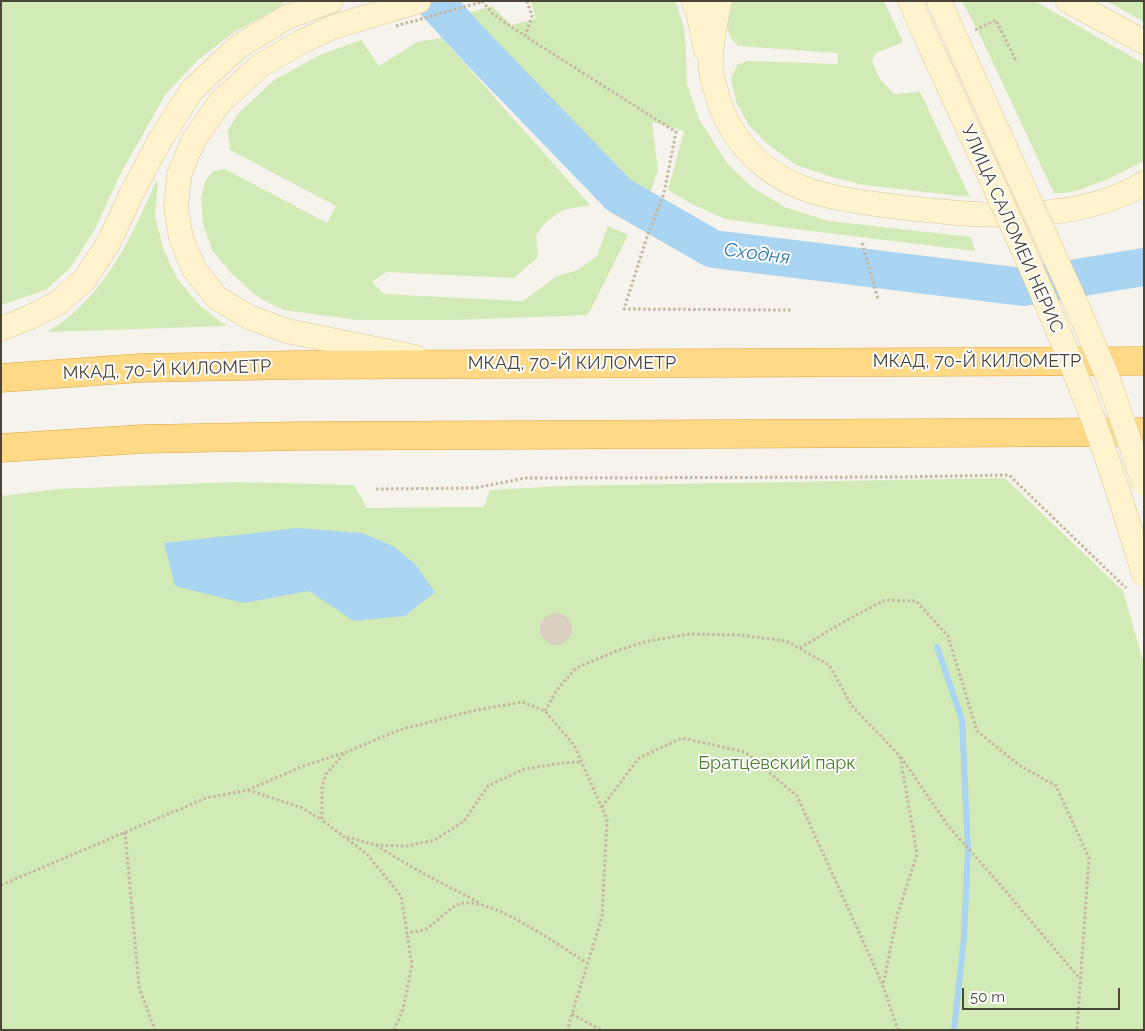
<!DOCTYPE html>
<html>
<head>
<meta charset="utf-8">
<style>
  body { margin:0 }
  #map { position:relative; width:1145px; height:1031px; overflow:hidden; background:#f6f3ec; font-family:Raleway,sans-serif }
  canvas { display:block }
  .frame { position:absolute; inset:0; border:2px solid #4b4439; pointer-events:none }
  .scale { position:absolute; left:962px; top:988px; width:158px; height:22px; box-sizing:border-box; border:2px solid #4b4439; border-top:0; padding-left:6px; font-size:15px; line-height:18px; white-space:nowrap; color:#4b4439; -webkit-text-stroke:4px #fff; paint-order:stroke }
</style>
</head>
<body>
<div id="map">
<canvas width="1145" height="1031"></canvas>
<div class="frame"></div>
<div class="scale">50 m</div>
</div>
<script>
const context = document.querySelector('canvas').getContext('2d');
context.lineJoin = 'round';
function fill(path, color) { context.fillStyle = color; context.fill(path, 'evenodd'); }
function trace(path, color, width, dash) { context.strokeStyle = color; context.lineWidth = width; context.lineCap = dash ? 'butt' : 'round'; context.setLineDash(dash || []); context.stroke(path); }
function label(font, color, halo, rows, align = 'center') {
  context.font = font + ' Raleway,sans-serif'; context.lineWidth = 4; context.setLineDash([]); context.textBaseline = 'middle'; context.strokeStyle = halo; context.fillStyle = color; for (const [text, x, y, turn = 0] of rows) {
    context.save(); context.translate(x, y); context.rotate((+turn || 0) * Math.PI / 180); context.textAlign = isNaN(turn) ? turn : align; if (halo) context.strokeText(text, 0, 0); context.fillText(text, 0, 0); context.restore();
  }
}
const green = new Path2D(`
  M1,1H286L276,9L233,33L198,60L165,95L121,173L95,229L70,268L46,290L1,305Z
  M531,1H673L677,5L684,29L686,52L687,84L699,119L727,163L752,187L784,207L829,221L971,237L975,251L803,230L725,219L690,203L668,190L684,131L652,122L658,170L649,196L623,176L589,142L469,13L492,6L511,25L536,19Z
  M731,1H884L903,42L876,53L872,61L880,79L894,94L920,92L970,197L864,185L832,177L796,165L766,143L749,125L737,104L731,79L737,65L747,61L838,64V53L738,46L730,37L727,26Z
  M962,1H1035L1144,64V161L1108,179L1082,189L1066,193H1054L977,29Z
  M1107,1H1144V22Z
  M442,38L590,205L563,210L546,222L536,235L538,257L514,278L386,272L372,282L384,294L523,301L557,276L578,270L597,256L608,226L628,235L588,315L457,320H358L283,310L258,297L231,273L212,250L203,224L201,197L206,179L214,171L225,169L327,223L336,206L230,150L228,130L238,114L274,80L320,55L361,40L379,66L417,42Z
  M156,181L158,182L155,216L163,248L176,277L200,306L227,326L47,332C53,327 61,324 66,319C110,285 134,231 156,181Z
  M1005,478L1123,591L1144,664V1030H1V496L58,489L236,482L354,485L367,508L484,507L490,490L563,486Z`);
const water = new Path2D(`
  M297,528L362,533L393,546L415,564L435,592L405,616L354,621L309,591L243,603L175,586L164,543L246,534Z`);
const stream = new Path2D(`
  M937,647L962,720L968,849L964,938L954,1030`);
const river = new Path2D(`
  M434,1L478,49L619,195L713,249L1023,287L1144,267`);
const building = new Path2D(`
  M540 629a16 16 0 1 1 32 0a16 16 0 1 1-32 0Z`);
const path = new Path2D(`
  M482,1L493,14L525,36
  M527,1L532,16L525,36L676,132L664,193L647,237L624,309L791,310
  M975,30L996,20L1016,61
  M862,243L878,299
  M376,489L475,488L525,478L899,477L1009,475L1126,588
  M800,648L845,621L885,600L916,601L948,636L977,731L1019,765L1056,786L1089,858L1077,1030
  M545,711L556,691L576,668L619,650L649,641L690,634L739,635L786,641L829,665L852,706L900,756L917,854L897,916L883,986L898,1030
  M344,754L326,774L322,788V820L367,854L401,896L407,933C413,932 421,931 426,929C437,923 450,905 464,903C494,899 560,946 587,963
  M901,757L949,827L997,881L1080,979
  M248,790L302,808L322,820
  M602,807L639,758L682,738L745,752L797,796L883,985
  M125,832L139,987L155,1030
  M347,837L376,845L407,846L435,840L464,821L488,786L524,769L562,763L581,762
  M376,845C410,867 445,885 480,903
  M1,885L206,798L248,790L306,765L344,753L399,730L472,711L522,702L545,711L574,745L607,819L602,917L567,1030
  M572,1014L601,1030
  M394,1030L403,1009L412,965L407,933`);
const secondary = new Path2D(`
  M693,1L698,11L706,50
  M720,1C715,23 710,46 711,69C711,75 713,81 715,87C726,134 756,168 800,187C817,194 836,198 855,201C882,205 909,209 937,211C1000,218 1089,218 1144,183
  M910,1L932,50
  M939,1L956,39
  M1068,1L1144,42
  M1,329L28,318L58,303L85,279L108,244L133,191L160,140L192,90L238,47L287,17L331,1
  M415,357L287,331L249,317L217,298L194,269L181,238L176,207L179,175L193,141L220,102L261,65L301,42L333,27L419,1
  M1138,555L1144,574`);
const trunk = new Path2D(`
  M1,378L140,368L296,365L1144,361
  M1,448L142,439L301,436L1144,432`);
const pathBridge = new Path2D(`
  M396,26L485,1`);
const secondaryBridge = new Path2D(`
  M956,39L1069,288L1106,373L1134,454L1144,484
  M932,50C982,160 1035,270 1079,383C1102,439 1120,497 1138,555`);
const streetNames = [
  ["УЛИЦА САЛОМЕИ НЕРИС",1012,229,66],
  ["МКАД, 70-Й КИЛОМЕТР",977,362],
  ["МКАД, 70-Й КИЛОМЕТР",572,364],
  ["МКАД, 70-Й КИЛОМЕТР",167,370,-2]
];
const parkNames = [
  ["Братцевский парк",777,764]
];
const waterNames = [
  ["Сходня",757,254,7]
];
fill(green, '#d2eab5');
fill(water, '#a9d4f2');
trace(stream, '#a9d4f2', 6);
trace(river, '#a9d4f2', 38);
fill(building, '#d8cfc1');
trace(secondary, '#d6c79b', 25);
trace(trunk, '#e0a43c', 29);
trace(path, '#c4b79f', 3, [2.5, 2.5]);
trace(secondary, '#fff3cd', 24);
trace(trunk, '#ffd985', 28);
trace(secondaryBridge, '#d6c79b', 25, []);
trace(pathBridge, '#c4b79f', 3, [2.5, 2.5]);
trace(secondaryBridge, '#fff3cd', 24);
label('18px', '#4b4439', '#fff', streetNames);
label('18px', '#4a7f2a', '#fff', parkNames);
label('italic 19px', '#2e7ab2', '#fff', waterNames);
</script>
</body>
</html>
